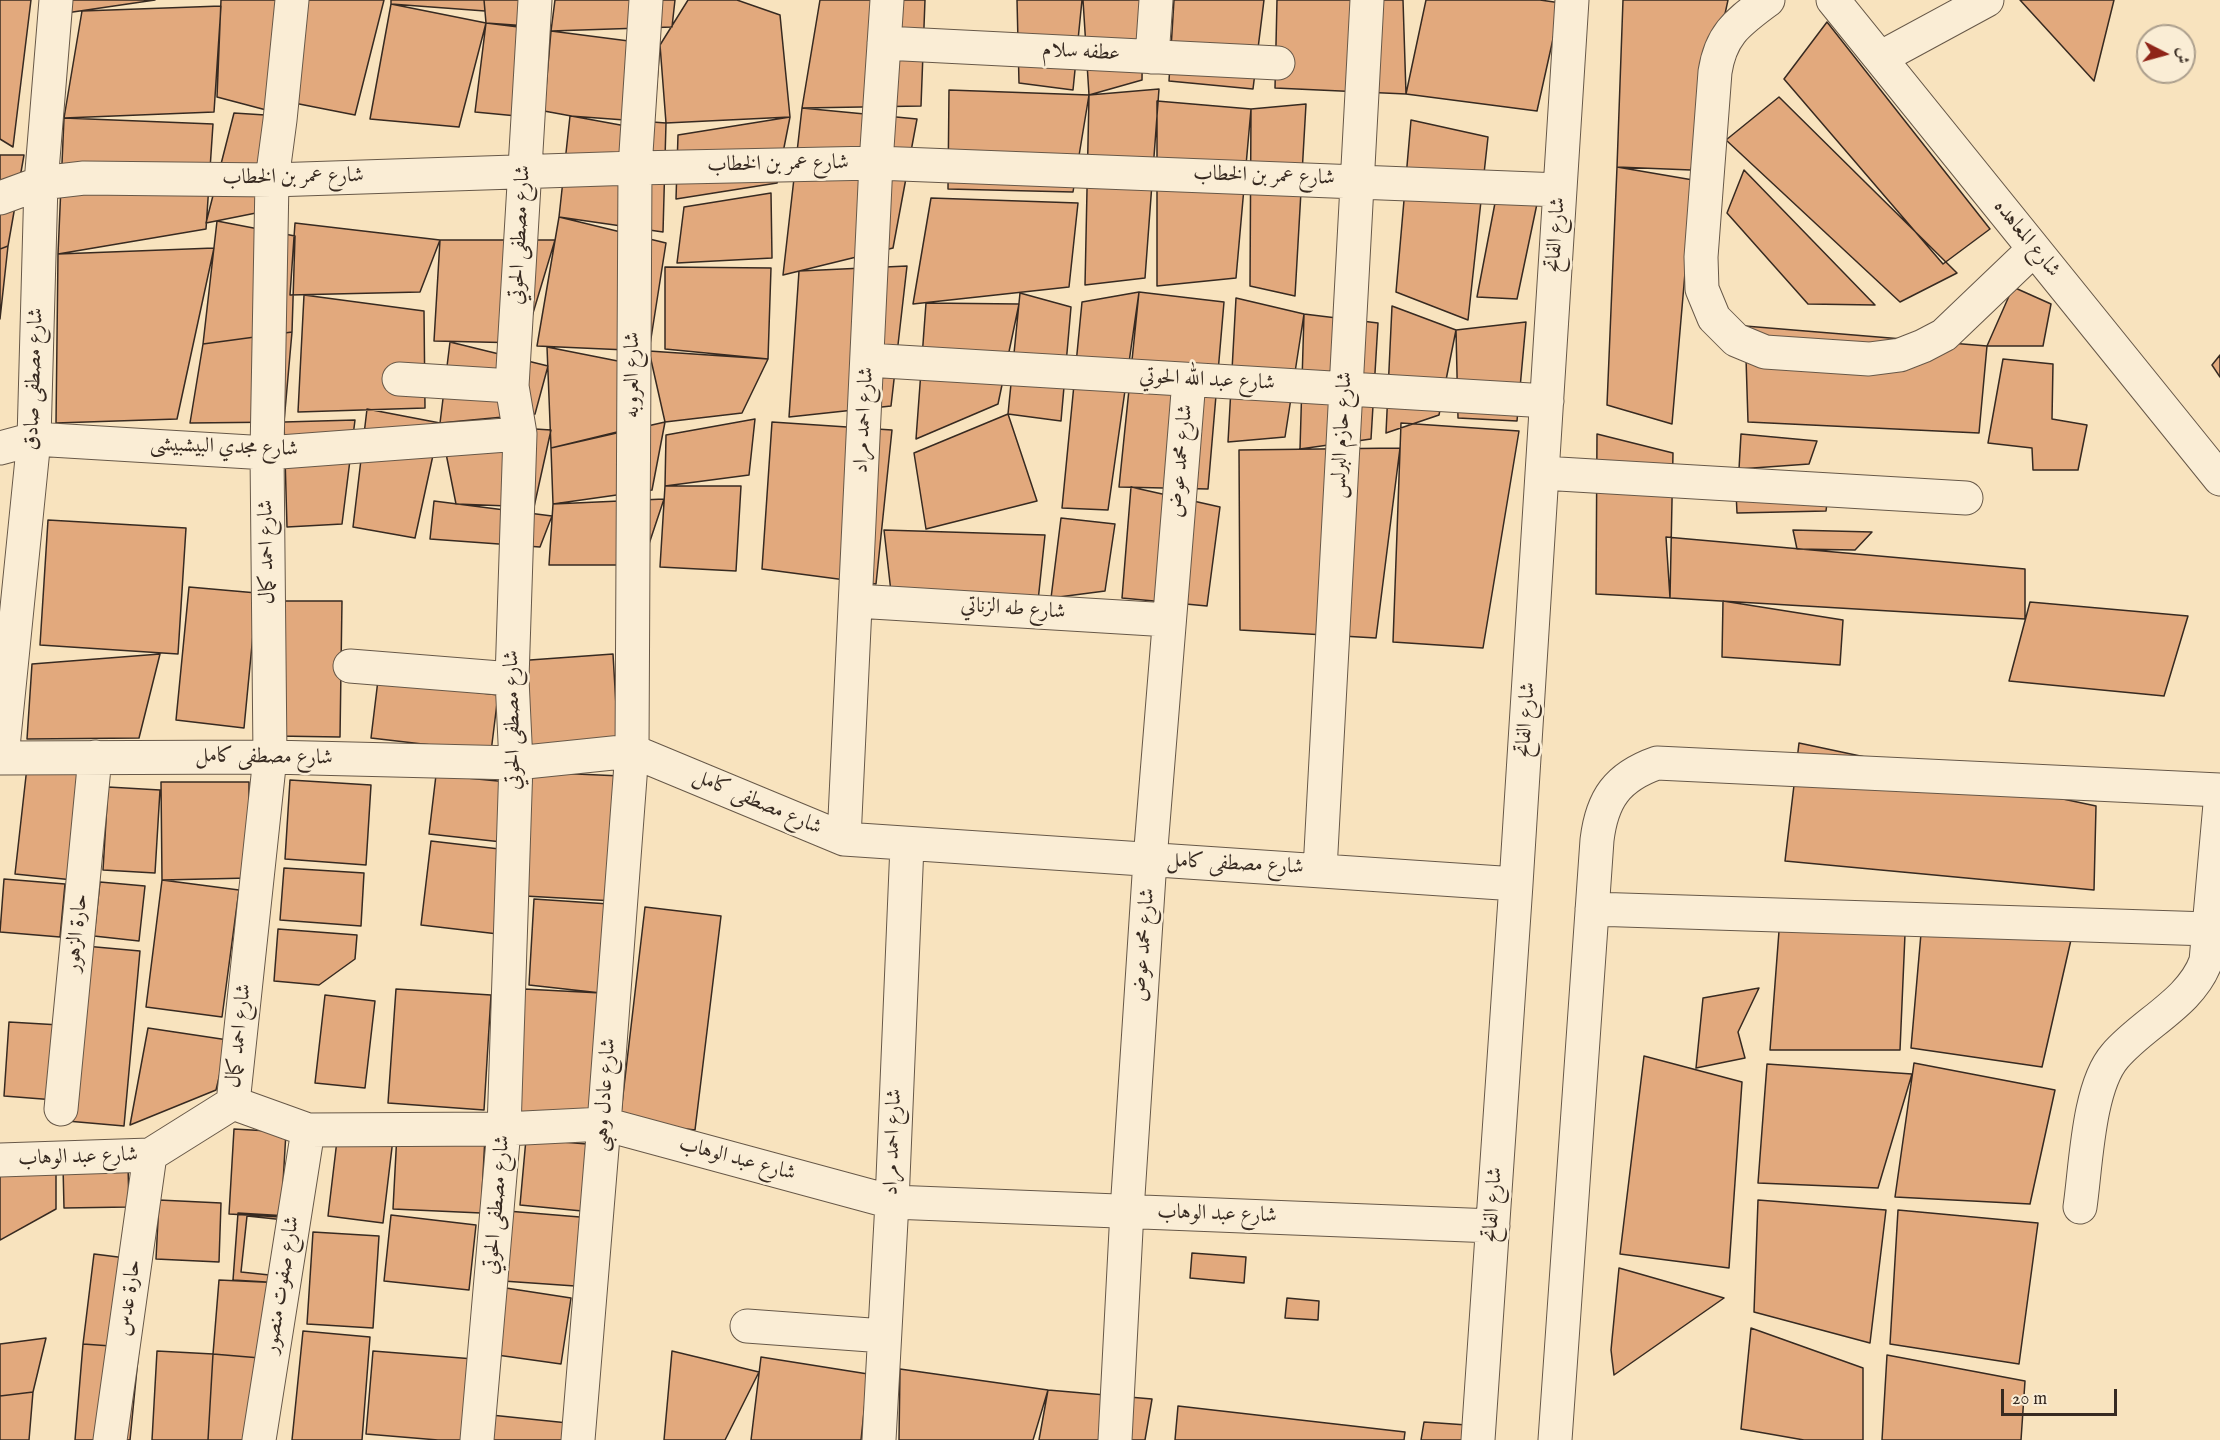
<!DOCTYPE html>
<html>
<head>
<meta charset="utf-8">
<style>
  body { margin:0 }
  #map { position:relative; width:2220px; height:1440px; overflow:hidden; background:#f8e3be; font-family:"IM FELL English",Amiri,serif }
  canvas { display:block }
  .north { position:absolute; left:2136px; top:24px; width:60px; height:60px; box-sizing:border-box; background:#faedd5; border:2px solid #ac9f8d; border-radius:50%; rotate:96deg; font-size:16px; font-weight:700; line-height:24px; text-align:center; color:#372a21 }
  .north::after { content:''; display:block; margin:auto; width:21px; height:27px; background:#8f2418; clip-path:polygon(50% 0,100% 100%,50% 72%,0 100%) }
  .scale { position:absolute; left:2001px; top:1389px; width:116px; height:27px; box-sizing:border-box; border:3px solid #372a21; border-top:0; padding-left:8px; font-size:18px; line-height:21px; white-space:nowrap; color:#372a21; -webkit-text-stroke:4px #faedd5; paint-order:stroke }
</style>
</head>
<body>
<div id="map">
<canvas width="2220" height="1440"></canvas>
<div class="north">ش</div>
<div class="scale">20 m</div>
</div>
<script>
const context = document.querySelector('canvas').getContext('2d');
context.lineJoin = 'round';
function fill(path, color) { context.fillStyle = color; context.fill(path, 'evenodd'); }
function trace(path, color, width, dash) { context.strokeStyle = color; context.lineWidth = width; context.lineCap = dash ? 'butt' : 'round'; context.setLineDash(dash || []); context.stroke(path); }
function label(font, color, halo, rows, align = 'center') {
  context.font = font + ' "IM FELL English",Amiri,serif'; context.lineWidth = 5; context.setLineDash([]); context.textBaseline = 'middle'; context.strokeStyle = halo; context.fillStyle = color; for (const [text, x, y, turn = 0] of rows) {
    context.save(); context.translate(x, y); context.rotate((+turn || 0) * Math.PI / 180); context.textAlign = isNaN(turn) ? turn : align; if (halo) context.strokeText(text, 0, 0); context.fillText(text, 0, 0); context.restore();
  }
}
const building = new Path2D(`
  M0,0H31L13,147L0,139Z
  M67,0H155L66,13Z
  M221,0H280L270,111L217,97Z
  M299,0H384L355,115L289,102Z
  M391,0H484L485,11L391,4Z
  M484,0H545L542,27L486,23Z
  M555,0H675L672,27L551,31Z
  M688,0H737L780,15L790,117L666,123L660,45Z
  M820,0H925L921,106L802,108Z
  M1017,0H1082L1073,90L1019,83Z
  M1083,0H1143L1142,80L1089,95Z
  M1174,0H1264L1253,89L1169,81Z
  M1277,0H1403L1406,94L1275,88Z
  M1426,0H1540L1561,3L1537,111L1406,94Z
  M1623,0H1728L1691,170L1617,167Z
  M2020,0H2114L2094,81Z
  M391,4L486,23L459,127L370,119Z
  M221,6L214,112L64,118L82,11Z
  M1827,22L1990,229L1943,264L1784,79Z
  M486,23L551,31L538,118L475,112Z
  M551,31L660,45L653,131L544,111Z
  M1159,89L1145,278L1085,285L1089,95Z
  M949,90L1089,95L1073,192L948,189Z
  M1779,97L1957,273L1900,302L1726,140Z
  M1157,101L1251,109L1236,278L1157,286Z
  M1306,104L1295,296L1250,286L1251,109Z
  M802,108L917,119L893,248L783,275Z
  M234,113L296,117L256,213L206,223Z
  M570,116L666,123L663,232L559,217Z
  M790,117L777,183L676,199L678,135Z
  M64,118L213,124L206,229L58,254Z
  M1411,120L1488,137L1468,320L1396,292Z
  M0,155H24L8,246L0,249Z
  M1617,167L1693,180L1672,424L1607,405Z
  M1744,170L1875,305L1808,304L1727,213Z
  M771,193L772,258L677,263L684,207Z
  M931,198L1078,203L1069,287L913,304Z
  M1538,199L1517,299L1477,297L1495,203Z
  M559,217L666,243L649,351L537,346Z
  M217,221L295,236L292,332L203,344Z
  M295,223L440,240L420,292L290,295Z
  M440,240H555L524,343L434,341Z
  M8,246L0,319V249Z
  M214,248L177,419L56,423L58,254Z
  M907,266L891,406L789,417L799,271Z
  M665,267L771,268L768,359L665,349Z
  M2013,287L2051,304L2043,346H1987Z
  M1139,292L1224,302L1208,489L1119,487Z
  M1139,292L1108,510L1062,508L1082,302Z
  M1020,293L1071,307L1061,421L1008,414Z
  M304,295L424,311L425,408L298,412Z
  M1236,298L1304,314L1285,437L1228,442Z
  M926,303L1019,304L998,404L916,439Z
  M1392,306L1456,330L1439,415L1386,433Z
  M1304,314L1378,323L1371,439L1300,449Z
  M1526,322L1517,421L1458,418L1456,330Z
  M1745,326L1987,346L1979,433L1748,422Z
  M292,332L284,422L190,423L203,344Z
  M450,342L548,366L535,414L440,423Z
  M547,347L643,366L646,425L551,448Z
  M649,351L768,359L742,413L665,422Z
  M2220,355V377L2212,365Z
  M2003,359L2053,364L2052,419L2087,425L2078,470H2033L2032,448L1988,443Z
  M367,409L440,423L415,538L353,527Z
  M1008,414L1037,501L926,529L914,453Z
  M755,419L749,475L665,486L666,435Z
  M355,420L342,524L287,527L284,422Z
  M665,422L652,490L553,504L551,448Z
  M772,422L892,430L876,584L762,569Z
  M440,423L551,430L534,507L456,504Z
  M1401,423L1519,431L1483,648L1393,642Z
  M1597,434L1673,453L1670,598L1596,594Z
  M1741,434L1817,441L1809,464L1739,469Z
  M1400,448L1376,638L1240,630L1239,450Z
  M665,486H741L736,571L660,567Z
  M1131,487L1220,507L1207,606L1122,598Z
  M1736,492L1828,495L1826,511L1737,513Z
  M664,499L642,565H549L553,504Z
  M434,501L552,516L540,547L430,539Z
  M1061,518L1115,524L1105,591L1051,598Z
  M48,520L186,528L178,654L40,645Z
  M884,530L1045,535L1038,601L891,592Z
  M1793,530L1872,532L1855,550L1797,549Z
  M1666,537L2025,569V619L1670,598Z
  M189,587L257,593L244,728L176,720Z
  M278,601H342L340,737L276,736Z
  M1723,601L1843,620L1840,665L1722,657Z
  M2030,602L2188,616L2164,696L2009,681Z
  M160,654L139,738L27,739L32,664Z
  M613,654L618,740L522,747L516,661Z
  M378,680L498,695L491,752L371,738Z
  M1799,743L2096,806L2094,890L1785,861Z
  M27,767L85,773L73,880L15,874Z
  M532,772L621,776L614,901L525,896Z
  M436,775L508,782L502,842L429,834Z
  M290,780L371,785L366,865L285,859Z
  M161,782H249V878L162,880Z
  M108,787L160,790L155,873L103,870Z
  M431,841L508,850L498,934L421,925Z
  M284,868L364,873L361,926L280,920Z
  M4,879L65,884L60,937L0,932Z
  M162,880L239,890L222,1017L146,1007Z
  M100,882L145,886L139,941L94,936Z
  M534,899L609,904L601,993L529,985Z
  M645,907L721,916L695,1130L620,1121Z
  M1922,922L2073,931L2042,1067L1911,1048Z
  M278,929L357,935L355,959L319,985L274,981Z
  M1779,931L1905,934L1900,1050H1770Z
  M85,946L140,951L124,1126L67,1121Z
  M1759,988L1738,1032L1745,1058L1696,1068L1703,998Z
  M396,989L491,995L484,1110L388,1103Z
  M524,989L601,993L594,1120L518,1115Z
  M325,995L375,1001L365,1088L315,1083Z
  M9,1022L60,1025L55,1100L4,1096Z
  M148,1028L228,1040L216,1090L130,1125Z
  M1644,1056L1742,1082L1729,1268L1620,1254Z
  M1914,1063L2055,1090L2030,1204L1895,1197Z
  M1767,1064L1912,1074L1878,1188L1758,1183Z
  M234,1129L286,1132L281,1217L229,1214Z
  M338,1132L393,1139L383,1223L328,1216Z
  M397,1133L485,1137L481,1213L393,1209Z
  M526,1139L587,1144L582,1211L520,1205Z
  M128,1164L129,1207L64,1208L63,1166Z
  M56,1167V1209L0,1240V1168Z
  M159,1200L221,1203L219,1262L156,1259Z
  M1758,1200L1886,1210L1870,1343L1754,1312Z
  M1898,1210L2038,1223L2019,1364L1890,1344Z
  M507,1211L580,1217L575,1286L503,1281Z
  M238,1213L288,1216L283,1283L233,1280Z
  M391,1215L476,1225L469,1290L384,1281Z
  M247,1216L285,1220L279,1276L241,1272Z
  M313,1232L379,1236L373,1328L307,1324Z
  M1192,1253L1246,1257L1244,1283L1190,1278Z
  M94,1254L150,1261L139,1348L83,1344Z
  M1619,1268L1724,1298L1614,1375L1611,1350Z
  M219,1280L283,1283L272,1359L213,1354Z
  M506,1288L571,1298L561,1364L497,1355Z
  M1287,1298L1319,1301L1318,1320L1285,1318Z
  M1751,1328L1863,1368V1440H1804L1741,1429Z
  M303,1331L370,1337L362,1440H292Z
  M46,1338L33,1392L0,1396V1344Z
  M83,1344L139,1348L130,1440H75Z
  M157,1351L213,1354L208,1440H152Z
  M373,1351L474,1359L468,1440H438L366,1434Z
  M672,1351L759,1372L725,1440H664Z
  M213,1354L272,1359L266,1440H208Z
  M1887,1355L2025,1381L2021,1440H1882Z
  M761,1357L868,1374L861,1440H751Z
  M900,1369L1048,1390L1033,1440H899Z
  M1048,1390L1152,1399L1145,1440H1039Z
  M33,1392L29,1440H0V1396Z
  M1178,1406L1405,1432L1404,1440H1175Z
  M491,1415L568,1423L566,1440H488Z
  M1424,1422L1467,1425L1466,1440H1421Z`);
const minor = new Path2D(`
  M1768,0C1739,22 1721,33 1715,72L1701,257L1702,289L1714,318L1736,340L1765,352L1869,359L1900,355L1923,346L1944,335L2034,249
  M1833,0L2220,479
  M884,43L1278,63
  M1152,57L1156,0
  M1880,58L1987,0
  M0,198L41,183L84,178L272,180L635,168L876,163L1560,190
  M867,360L1547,401
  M399,379L512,386
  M0,448L34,439L267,453L520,434
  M1542,473L1966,498
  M856,601L1169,620
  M350,666L512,679
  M2,757L34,439L41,183L56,0
  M0,758L270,757L516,763L632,751L844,839L1516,884
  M844,839L876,163L887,0
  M1320,870L1367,0
  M1592,909L2209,929
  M233,1103L270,757L267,453L272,180L280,120L292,0
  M61,1109L95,757
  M0,1160L150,1155L233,1103L308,1130L504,1129L604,1124L892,1202L1493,1226
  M2080,1207C2086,1166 2088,1087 2115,1056C2143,1023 2191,1003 2206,961L2220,804
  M747,1326L884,1336
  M110,1440L150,1155
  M259,1440L308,1130
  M477,1440L504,1129L516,763L512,679L520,434L512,386L535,0
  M578,1440L604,1124L632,751L635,168L646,0
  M879,1440L892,1202L907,845
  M1115,1440L1127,1211L1150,860L1189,380
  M1478,1440L1516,884L1572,0
  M1555,1440L1597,840C1602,799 1617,777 1657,763L2220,790`);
const streetNames = [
  ["عطفه سلام",1081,53,3],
  ["شارع عمر بن الخطاب",778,165,-1],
  ["شارع عمر بن الخطاب",1264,177,2],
  ["شارع عمر بن الخطاب",293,178,-1],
  ["شارع مصطفى الحوتي",521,235,-87],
  ["شارع الفاتح",1557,235,-86],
  ["شارع المعاهده",2026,239,51],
  ["شارع العروبه",634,375,-90],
  ["شارع مصطفى صادق",35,379,-88],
  ["شارع عبد الله الحوتي",1207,381,3],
  ["شارع احمد مراد",865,420,-87],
  ["شارع حازم البرلس",1343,435,-87],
  ["شارع مجدي البيشبيشى",224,448,2],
  ["شارع محمد عوض",1182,461,-85],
  ["شارع احمد كمال",268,552,-91],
  ["شارع طه الزناتي",1013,610,4],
  ["شارع مصطفى الحوتي",514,720,-91],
  ["شارع الفاتح",1527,720,-86],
  ["شارع مصطفى كامل",264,758,1],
  ["شارع مصطفى كامل",757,803,23],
  ["شارع مصطفى كامل",1235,865,3],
  ["حارة الزهور",78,933,-84],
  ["شارع محمد عوض",1145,945,-86],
  ["شارع احمد كمال",240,1036,-84],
  ["شارع عادل وهبى",606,1095,-86],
  ["شارع احمد مراد",894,1142,-88],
  ["شارع عبد الوهاب",78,1158,-2],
  ["شارع عبد الوهاب",737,1160,15],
  ["شارع مصطفى الحوتي",498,1205,-85],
  ["شارع الفاتح",1494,1205,-86],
  ["شارع عبد الوهاب",1217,1215,2],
  ["شارع صفوت منصور",283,1285,-81],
  ["حارة عدس",130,1298,-82]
];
fill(building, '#e2a97d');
trace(building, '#372a21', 1.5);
trace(minor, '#675848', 35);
trace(minor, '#faedd5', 33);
label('21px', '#372a21', '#faedd5', streetNames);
</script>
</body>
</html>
